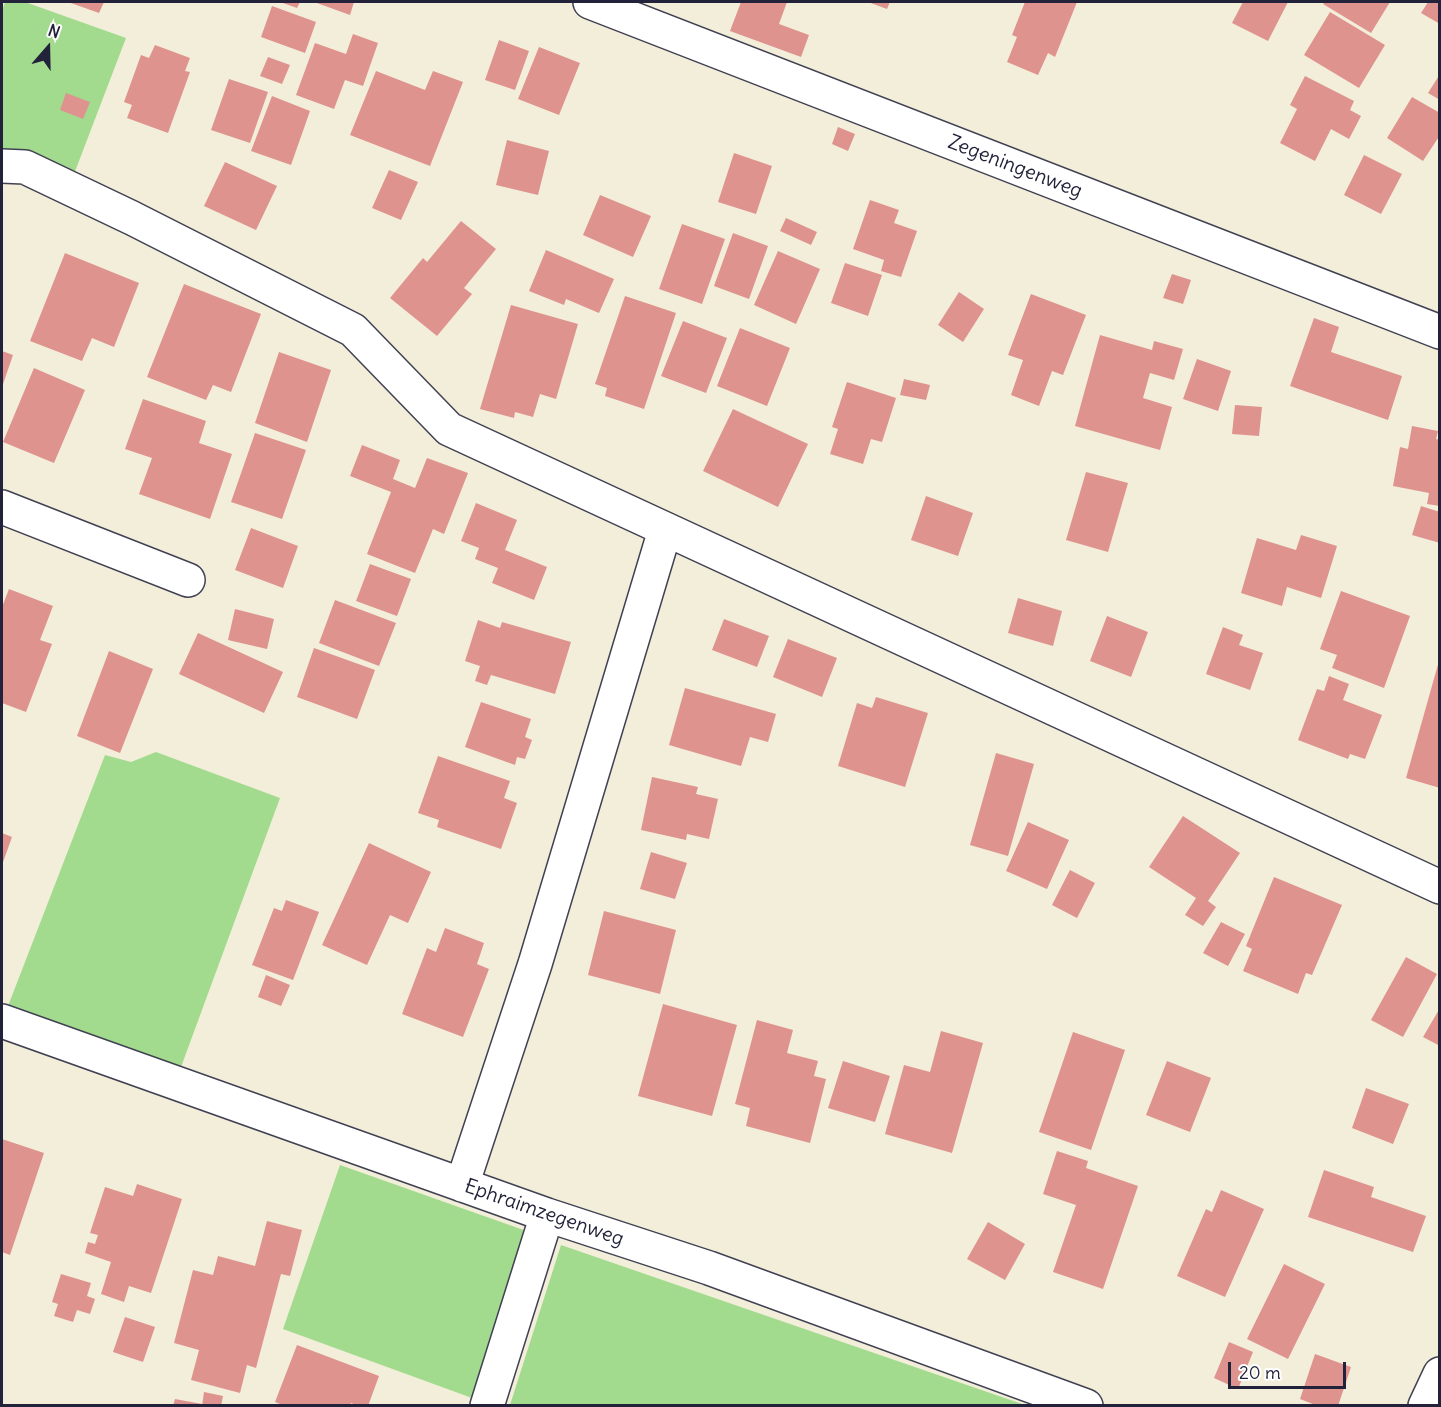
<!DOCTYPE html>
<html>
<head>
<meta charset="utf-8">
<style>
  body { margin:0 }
  #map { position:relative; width:1441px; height:1407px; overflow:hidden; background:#f2eeda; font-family:Delius,sans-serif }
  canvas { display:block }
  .frame { position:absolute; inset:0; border:3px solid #22223b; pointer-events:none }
  .north { position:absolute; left:18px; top:18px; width:60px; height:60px; -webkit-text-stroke:4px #fff; paint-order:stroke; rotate:20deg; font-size:16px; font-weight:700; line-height:24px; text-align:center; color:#22223b }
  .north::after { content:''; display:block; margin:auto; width:21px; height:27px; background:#22223b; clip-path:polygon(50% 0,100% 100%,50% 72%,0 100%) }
  .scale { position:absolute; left:1228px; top:1362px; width:118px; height:27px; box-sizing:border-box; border:3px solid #22223b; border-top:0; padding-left:8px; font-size:18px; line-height:21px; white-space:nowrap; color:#22223b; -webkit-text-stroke:4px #fff; paint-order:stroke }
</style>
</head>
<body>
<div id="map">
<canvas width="1441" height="1407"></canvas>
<div class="frame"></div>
<div class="north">N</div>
<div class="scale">20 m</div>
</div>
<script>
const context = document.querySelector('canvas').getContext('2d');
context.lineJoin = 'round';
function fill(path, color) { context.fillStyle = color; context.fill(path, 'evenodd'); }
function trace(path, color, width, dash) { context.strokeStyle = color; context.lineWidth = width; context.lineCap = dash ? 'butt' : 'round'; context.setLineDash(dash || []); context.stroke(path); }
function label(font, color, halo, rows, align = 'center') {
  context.font = font + ' Delius,sans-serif'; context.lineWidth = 4.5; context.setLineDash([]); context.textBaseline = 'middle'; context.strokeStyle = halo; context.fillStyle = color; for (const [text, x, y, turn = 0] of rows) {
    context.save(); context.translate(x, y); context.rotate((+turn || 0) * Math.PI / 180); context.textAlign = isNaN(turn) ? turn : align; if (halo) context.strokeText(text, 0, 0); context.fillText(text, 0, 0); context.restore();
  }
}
const green = new Path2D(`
  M5,2H25L126,38L74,174L2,153V11Z
  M156,752L280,798L181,1067L8,1006L105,755L131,762Z
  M340,1165L532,1233L472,1398L283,1329Z
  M561,1245L1025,1405H510Z`);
const building = new Path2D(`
  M68,2H104L99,13Z
  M280,2H300L297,8Z
  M314,2H354L350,15Z
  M741,2H787L779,24L809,35L801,57L730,31Z
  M868,2H890L887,9Z
  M1025,2H1077L1055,57L1048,53L1038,75L1007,62L1017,37L1012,35Z
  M1243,2H1288L1268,41L1232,23Z
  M1325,2H1390L1371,33L1323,4Z
  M1428,2H1440V24L1421,13Z
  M272,6L316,22L305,53L261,37Z
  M1330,12L1385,45L1359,88L1304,55Z
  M353,34L378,43L363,86L345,80L334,109L296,95L315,43L346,54Z
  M499,40L529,51L515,90L485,80Z
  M155,45L190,58L185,71L190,72L168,133L127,118L132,105L124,102L141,55L149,58Z
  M539,47L580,63L559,115L518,99Z
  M268,57L290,65L282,84L260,76Z
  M376,71L425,90L433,71L463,82L430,166L350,135Z
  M1440,74V100L1428,93Z
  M1305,76L1354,101L1350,110L1361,116L1349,139L1331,129L1315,161L1280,143L1297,109L1290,105Z
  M229,79L268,92L250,143L211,130Z
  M66,93L90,102L83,119L60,110Z
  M272,96L310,111L291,165L251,151Z
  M1412,97L1440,113V135L1423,161L1387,138Z
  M838,127L855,134L848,151L832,144Z
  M507,140L549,151L538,195L496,185Z
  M734,153L772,166L756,214L718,202Z
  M1364,155L1402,174L1381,214L1344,195Z
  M225,162L277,186L256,230L204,206Z
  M389,170L418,182L401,220L372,208Z
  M600,195L651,216L633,257L583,235Z
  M870,200L899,210L894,223L917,231L901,277L881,271L884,260L853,249Z
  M786,218L817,232L811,245L780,231Z
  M461,221L496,249L464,288L472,294L437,336L390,298L423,258L427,262Z
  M682,224L725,239L702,304L659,289Z
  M733,233L768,246L749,299L714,286Z
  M546,250L614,279L599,313L566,299L564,305L529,291Z
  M778,251L820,269L796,324L754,305Z
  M65,253L139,283L114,347L92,338L82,361L30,341Z
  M845,263L882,275L868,316L831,303Z
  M1172,274L1191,280L1183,304L1163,298Z
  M184,284L261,314L231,392L213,385L206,400L147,377Z
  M959,292L984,309L963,342L938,325Z
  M1031,294L1086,315L1063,375L1052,371L1039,406L1011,395L1023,360L1008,355Z
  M625,296L676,313L644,409L605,396L607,388L595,384Z
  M511,305L578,324L556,399L540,394L533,417L515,412L514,418L480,409Z
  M1314,318L1339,327L1331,352L1402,376L1388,420L1290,386Z
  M683,321L727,338L706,393L661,376Z
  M740,328L790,348L767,406L717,386Z
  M1100,335L1152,350L1154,341L1183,349L1174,380L1150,373L1143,398L1172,407L1160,450L1075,426Z
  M2,351L13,355L2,387Z
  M279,352L331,370L307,442L255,423Z
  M1197,359L1231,371L1218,411L1183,399Z
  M34,368L85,390L54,463L3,442Z
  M904,379L930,385L926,400L900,395Z
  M847,382L896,398L882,442L871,439L863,464L830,454L838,429L832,427Z
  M143,399L206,421L199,443L232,454L210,519L139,494L152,458L125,449Z
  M1235,405L1262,407L1259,436L1232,434Z
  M733,409L808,444L778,507L703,471Z
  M1412,426L1438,431L1436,439L1440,440V506L1427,504L1429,493L1393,486L1400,447L1408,449Z
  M255,433L306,450L282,519L231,502Z
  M362,445L400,460L393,479L415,488L427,458L468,473L444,534L433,529L415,573L367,554L391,492L350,476Z
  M1086,472L1128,483L1108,552L1066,540Z
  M926,496L973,513L958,556L911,540Z
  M476,503L517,520L505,550L547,567L534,600L492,583L498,568L475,559L479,548L461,541Z
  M1421,506L1440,512V543L1412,535Z
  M251,528L298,546L283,588L235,570Z
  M1301,535L1337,546L1321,598L1287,587L1282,606L1241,593L1257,538L1296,550Z
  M370,564L411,579L397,616L356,601Z
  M9,589L53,606L40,640L52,644L26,712L2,703V607Z
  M1341,591L1410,616L1384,688L1332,668L1337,655L1320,649Z
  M1018,598L1062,611L1053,646L1008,633Z
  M335,600L396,623L379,666L319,643Z
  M235,609L274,619L267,649L228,640Z
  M1107,616L1148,632L1131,677L1090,661Z
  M724,619L769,636L757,667L712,650Z
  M478,620L500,628L502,622L571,642L555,694L491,675L487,685L475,681L480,666L465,661Z
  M1223,627L1243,635L1239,645L1263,653L1250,690L1206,674Z
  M198,633L283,672L264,713L179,674Z
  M788,639L837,658L822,697L773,677Z
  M314,648L375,670L357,719L297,697Z
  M109,651L153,669L120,753L77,736Z
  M1439,661H1440V788L1406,778Z
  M1329,676L1349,684L1343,700L1382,715L1365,759L1350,754L1348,759L1298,740L1317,689L1324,691Z
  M685,688L776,714L768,742L750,737L741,766L669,745Z
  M876,697L928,713L905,787L838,766L857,703L872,708Z
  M481,702L531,719L525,737L532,740L525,759L517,757L515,765L465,747Z
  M996,753L1034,764L1008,856L970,845Z
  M438,756L510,781L504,798L517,803L501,849L437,827L439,820L418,813Z
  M652,777L698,787L696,794L718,799L709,839L687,834L686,840L641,830Z
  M1183,816L1240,853L1208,901L1216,907L1203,926L1185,915L1196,898L1149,867Z
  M1028,822L1069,840L1047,889L1006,871Z
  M2,833L12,837L2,865Z
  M369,843L431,872L408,923L390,915L367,965L322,945Z
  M651,852L687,863L675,899L640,889Z
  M1070,870L1095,883L1077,918L1052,905Z
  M1274,877L1342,905L1312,975L1306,973L1298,994L1243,971L1252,949L1246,946Z
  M286,900L319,912L293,980L252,965L274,908L282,911Z
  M604,911L676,930L660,994L588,975Z
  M1221,922L1245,934L1228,966L1203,953Z
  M445,928L484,943L477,964L489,969L463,1037L402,1014L427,948L436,952Z
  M1406,957L1437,974L1403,1037L1371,1020Z
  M266,975L290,985L281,1006L258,997Z
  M663,1004L737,1025L712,1116L638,1096Z
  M1440,1008V1046L1423,1037Z
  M757,1020L793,1030L787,1053L818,1061L814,1076L826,1079L810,1143L746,1126L750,1108L735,1104Z
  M941,1031L983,1043L952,1153L885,1134L904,1065L930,1072Z
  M1073,1032L1125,1050L1091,1150L1039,1132Z
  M843,1061L890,1076L875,1122L828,1108Z
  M1167,1061L1211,1078L1190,1132L1146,1115Z
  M1366,1088L1409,1104L1393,1144L1352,1128Z
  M2,1139L44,1153L10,1255L2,1252Z
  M1057,1151L1088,1161L1086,1168L1138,1186L1103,1289L1053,1272L1076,1205L1043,1194Z
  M1324,1170L1374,1187L1371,1197L1426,1216L1413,1252L1308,1217Z
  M137,1184L182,1199L151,1293L129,1286L124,1302L101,1294L111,1262L85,1253L88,1242L95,1244L98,1235L90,1233L105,1187L133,1196Z
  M1221,1190L1264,1209L1225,1297L1177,1276L1206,1209L1212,1212Z
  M267,1221L302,1230L290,1276L281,1274L256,1368L247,1365L240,1393L191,1380L199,1350L174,1343L193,1270L213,1275L218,1256L255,1266Z
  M988,1222L1025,1244L1005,1280L967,1259Z
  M1284,1264L1325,1284L1288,1359L1247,1339Z
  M61,1274L91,1283L87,1296L95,1299L90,1314L77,1310L73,1322L54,1316L58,1304L52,1302Z
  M125,1317L155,1327L143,1362L113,1352Z
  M1229,1342L1253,1352L1238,1389L1214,1378Z
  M297,1345L379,1376L368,1406H358L351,1403L350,1406H285L275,1402Z
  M1315,1354L1351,1367L1338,1406H1318L1300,1399Z
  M204,1392L223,1396L221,1406H202Z
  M175,1399L202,1404V1406H173Z`);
const street = new Path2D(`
  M590,2L1440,332
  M2,166L25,167L132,218L353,330L449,429L1440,887
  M2,507L188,580
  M2,1021L547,1215L709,1268L1086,1406
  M462,1185L535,964L665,530
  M487,1406L547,1215
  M1425,1406L1440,1374`);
const streetNames = [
  ["Zegeningenweg",1015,167,21],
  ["Ephraimzegenweg",544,1213,19]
];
fill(green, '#a2db8e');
fill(building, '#df938e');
trace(street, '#414153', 36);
trace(street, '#fff', 33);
label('20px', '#22223b', '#fff', streetNames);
</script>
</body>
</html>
